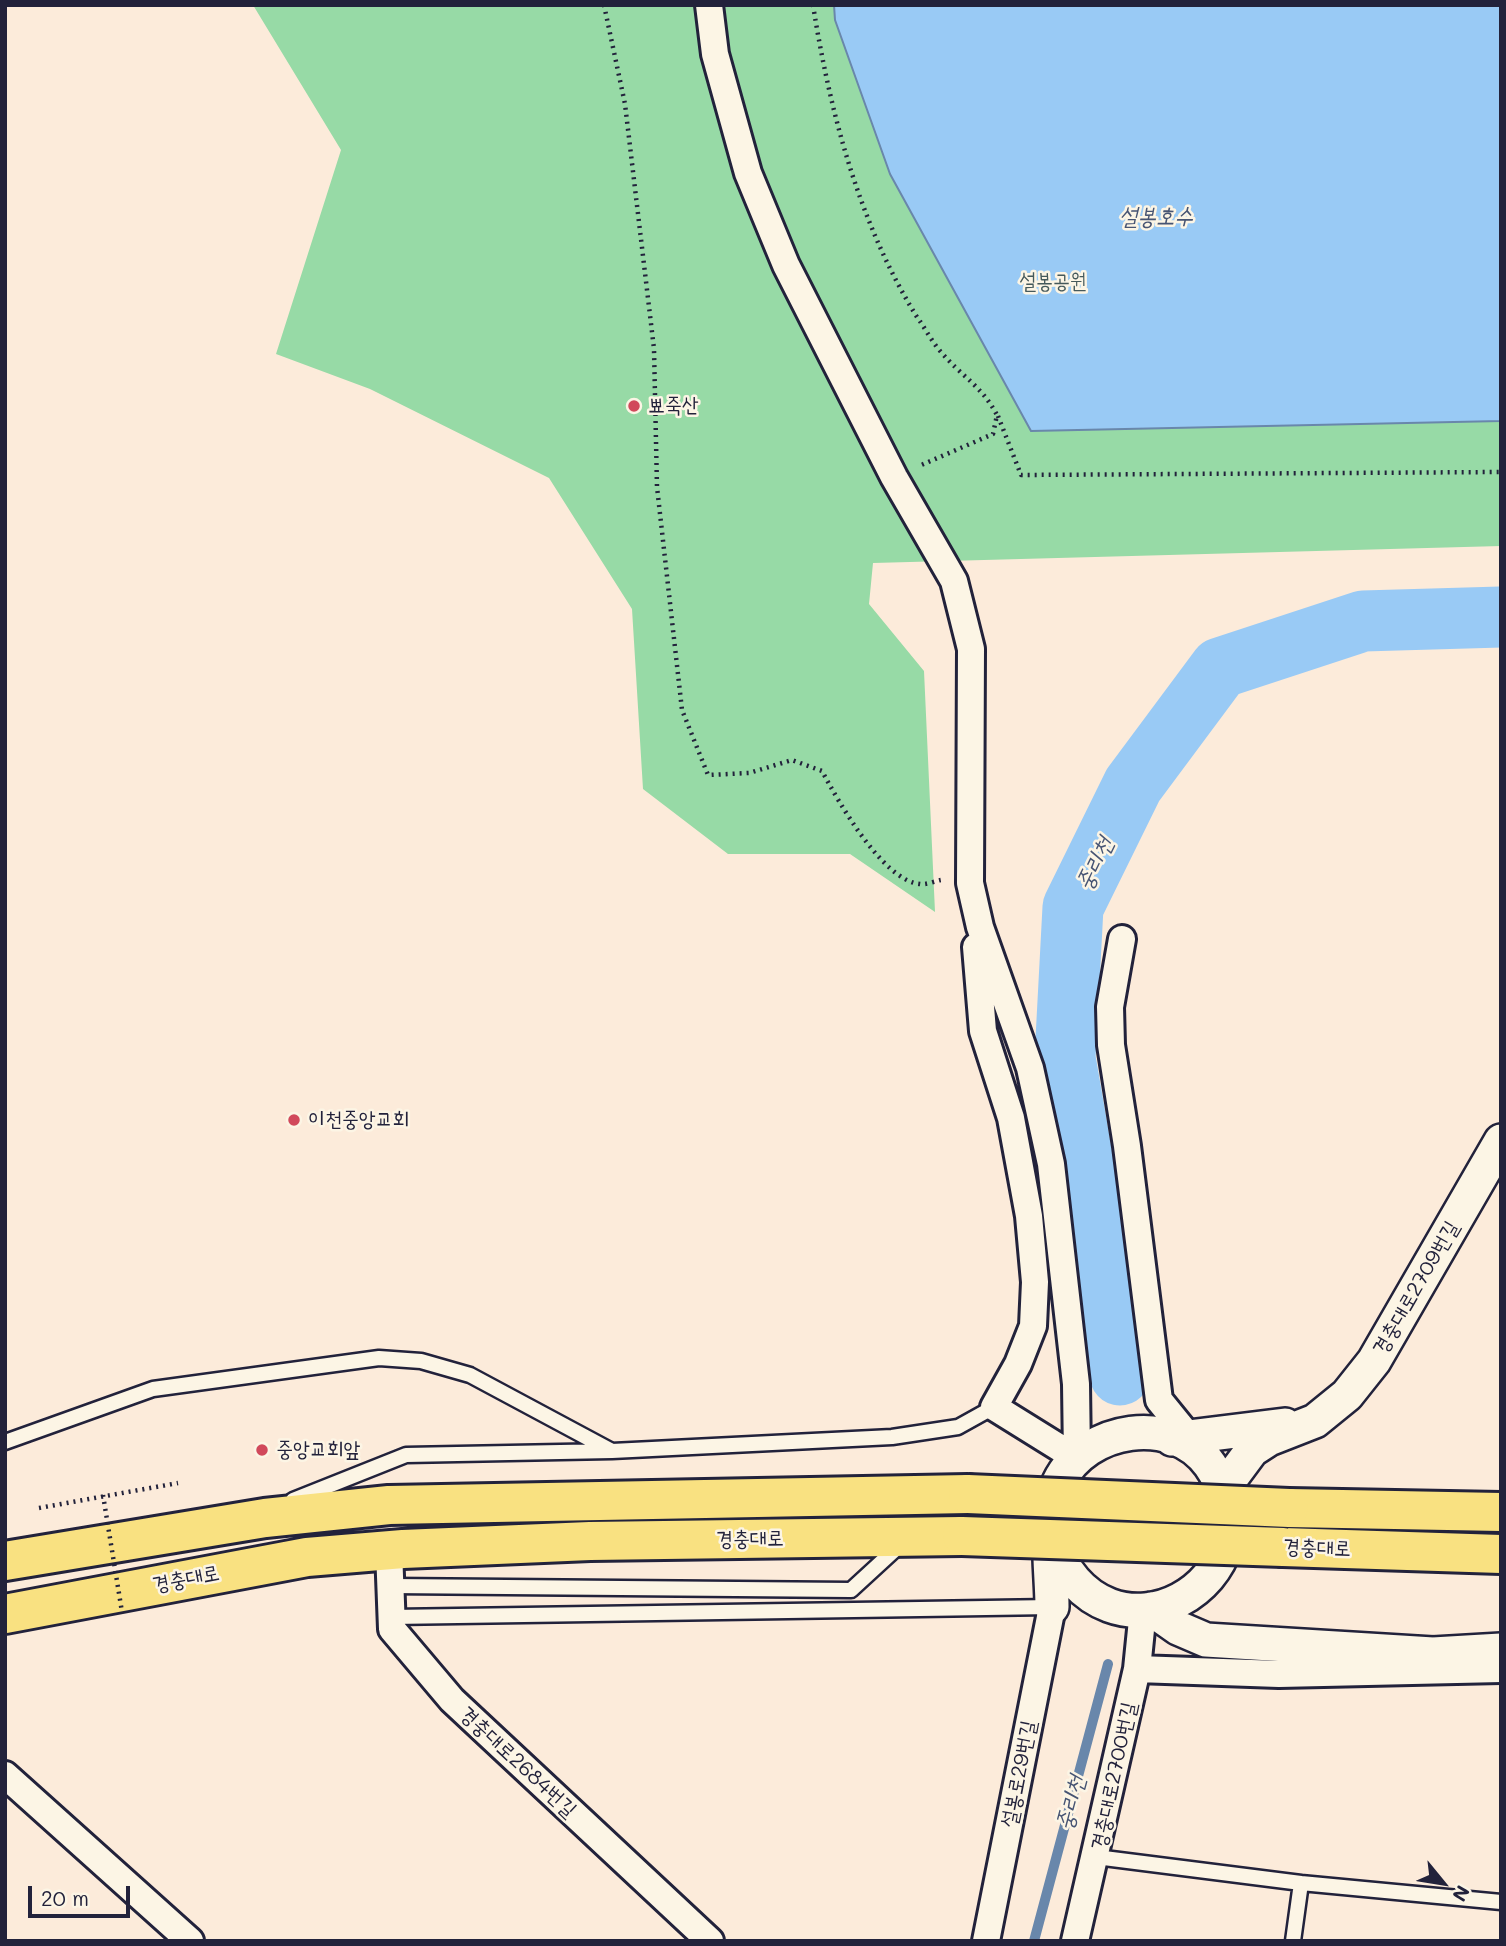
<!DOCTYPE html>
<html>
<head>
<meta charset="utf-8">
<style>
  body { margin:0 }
  #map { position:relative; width:1506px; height:1946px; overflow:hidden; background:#fcebda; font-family:Mali,sans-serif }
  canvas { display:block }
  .frame { position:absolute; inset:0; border:7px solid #22223b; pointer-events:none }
  .north { position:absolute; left:1408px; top:1848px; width:70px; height:70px; -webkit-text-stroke:5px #fcf5e5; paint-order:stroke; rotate:120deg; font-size:19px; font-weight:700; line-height:28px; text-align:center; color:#22223b }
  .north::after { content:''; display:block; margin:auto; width:24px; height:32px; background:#22223b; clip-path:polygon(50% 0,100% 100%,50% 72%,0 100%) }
  .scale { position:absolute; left:28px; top:1886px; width:102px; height:32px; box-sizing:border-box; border:4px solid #22223b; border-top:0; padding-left:9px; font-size:21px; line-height:24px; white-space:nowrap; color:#22223b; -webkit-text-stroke:5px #fcf5e5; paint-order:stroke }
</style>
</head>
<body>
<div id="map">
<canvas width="1506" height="1946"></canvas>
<div class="frame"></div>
<div class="north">N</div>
<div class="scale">20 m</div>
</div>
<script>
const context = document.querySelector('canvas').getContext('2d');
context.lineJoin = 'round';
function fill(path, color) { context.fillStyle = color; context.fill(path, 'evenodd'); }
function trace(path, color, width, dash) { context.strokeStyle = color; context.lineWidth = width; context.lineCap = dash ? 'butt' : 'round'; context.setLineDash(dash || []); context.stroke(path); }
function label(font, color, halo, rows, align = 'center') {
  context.font = font + ' Mali,"Poor Story",sans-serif'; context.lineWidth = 5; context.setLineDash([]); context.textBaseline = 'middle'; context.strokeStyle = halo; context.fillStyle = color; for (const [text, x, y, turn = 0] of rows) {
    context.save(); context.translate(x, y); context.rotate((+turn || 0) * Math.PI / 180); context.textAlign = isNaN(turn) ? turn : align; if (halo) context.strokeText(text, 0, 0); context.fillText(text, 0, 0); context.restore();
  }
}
const green = new Path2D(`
  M253,5H1501V546L873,563L869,604L924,671L935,912L850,854H728L643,789L632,609L549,478L370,389L276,354L341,150Z`);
const water = new Path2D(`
  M834,5H1501V421L1031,431L890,174L835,20Z`);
const stream = new Path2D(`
  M1034,1941L1108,1664`);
const river = new Path2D(`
  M1120,1375L1065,1058L1073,907L1133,785L1220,668L1363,621L1501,617`);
const path = new Path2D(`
  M604,5L625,104L654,349L657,487L682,710L708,775L749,773L792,760L822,771C838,801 883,881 920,884C926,885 935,881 941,880
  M813,5C830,112 859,224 917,317C925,328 932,342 941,352C962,377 981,385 997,415L993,434L919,466
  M998,416L1021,475L1501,472
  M39,1508L178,1483`);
const service = new Path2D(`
  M5,1442L153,1389L379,1358L421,1361L470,1375L610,1450
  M293,1500L406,1455L612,1451L892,1437L958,1427L994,1407
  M391,1586L851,1590L900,1545
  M392,1617L1052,1607
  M1096,1857L1301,1883L1501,1902
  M1293,1941L1301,1883`);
const minor = new Path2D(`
  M709,5L715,54L748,173L786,265L894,477L954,581L971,649L970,883L980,927L1030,1068L1051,1164L1076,1384L1077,1457
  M1122,939L1110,1007L1111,1045L1127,1146L1159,1400L1189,1437
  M976,947L983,1031L1011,1118L1029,1216L1035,1282L1033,1326L1018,1364L994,1407L1076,1458
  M389,1550L392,1629L452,1700L710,1941
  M1137,1669L1279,1674L1501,1669
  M5,1775L190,1941
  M986,1941L1052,1607
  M1075,1941L1137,1669L1143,1610`);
const tertiary = new Path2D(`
  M1172,1439L1285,1425
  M1223,1489L1252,1450L1269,1439L1315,1421L1347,1395L1374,1361L1501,1141
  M1051,1539C1105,1686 1288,1578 1210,1465C1173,1413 1086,1427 1059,1482C1043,1514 1052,1571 1052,1607
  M1151,1609L1178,1628L1206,1640L1433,1654L1501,1650`);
const primary = new Path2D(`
  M1289,1508L1501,1512
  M1283,1547L1501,1554
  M5,1561L265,1518L389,1505L968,1494
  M5,1614L307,1557L403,1549L590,1541L962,1536`);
const pathBridge = new Path2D(`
  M103,1495L122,1612`);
const primaryBridge = new Path2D(`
  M968,1494L1289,1508
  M962,1536L1283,1547`);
const markers = [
  [634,406,7,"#d1495b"],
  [294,1120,7,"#d1495b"],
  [262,1450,7,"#d1495b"]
];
const parkNames = [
  ["설봉공원",1053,282]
];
const poiNames = [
  ["뾰죽산",648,406],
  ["이천중앙교회",308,1120],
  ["중앙교회앞",276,1450]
];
const streetNames = [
  ["경충대로2709번길",1416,1288,-60],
  ["경충대로",750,1539,-1],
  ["경충대로",1317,1548,2],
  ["경충대로",186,1579,-11],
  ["경충대로2684번길",518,1762,43],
  ["설봉로29번길",1019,1774,-79],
  ["경충대로2700번길",1114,1776,-78]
];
const waterNames = [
  ["설봉호수",1156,217],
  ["중리천",1095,864,-64],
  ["중리천",1071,1803,-75]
];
fill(green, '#97daa6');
fill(water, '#99caf5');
trace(water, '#6987ab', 2);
trace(stream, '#6987ab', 10);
trace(river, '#99caf5', 61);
trace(service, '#22223b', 19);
trace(minor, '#22223b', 32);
trace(tertiary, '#22223b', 38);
trace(primary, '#22223b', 44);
trace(path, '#22223b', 4.5, [2, 5]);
trace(service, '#fcf5e5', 14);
trace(minor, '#fcf5e5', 26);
trace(tertiary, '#fcf5e5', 33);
trace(primary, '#f9e181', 38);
trace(primaryBridge, '#22223b', 44, []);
trace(pathBridge, '#22223b', 4.5, [2, 5]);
trace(primaryBridge, '#f9e181', 38);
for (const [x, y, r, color] of markers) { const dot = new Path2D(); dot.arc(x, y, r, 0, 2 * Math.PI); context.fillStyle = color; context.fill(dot); trace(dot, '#fcf5e5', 2.5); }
label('21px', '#45595b', '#fcf5e5', parkNames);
label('21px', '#22223b', '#fcf5e5', poiNames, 'left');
label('21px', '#22223b', '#fcf5e5', streetNames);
label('italic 23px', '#465473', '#fcf5e5', waterNames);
</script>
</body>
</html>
